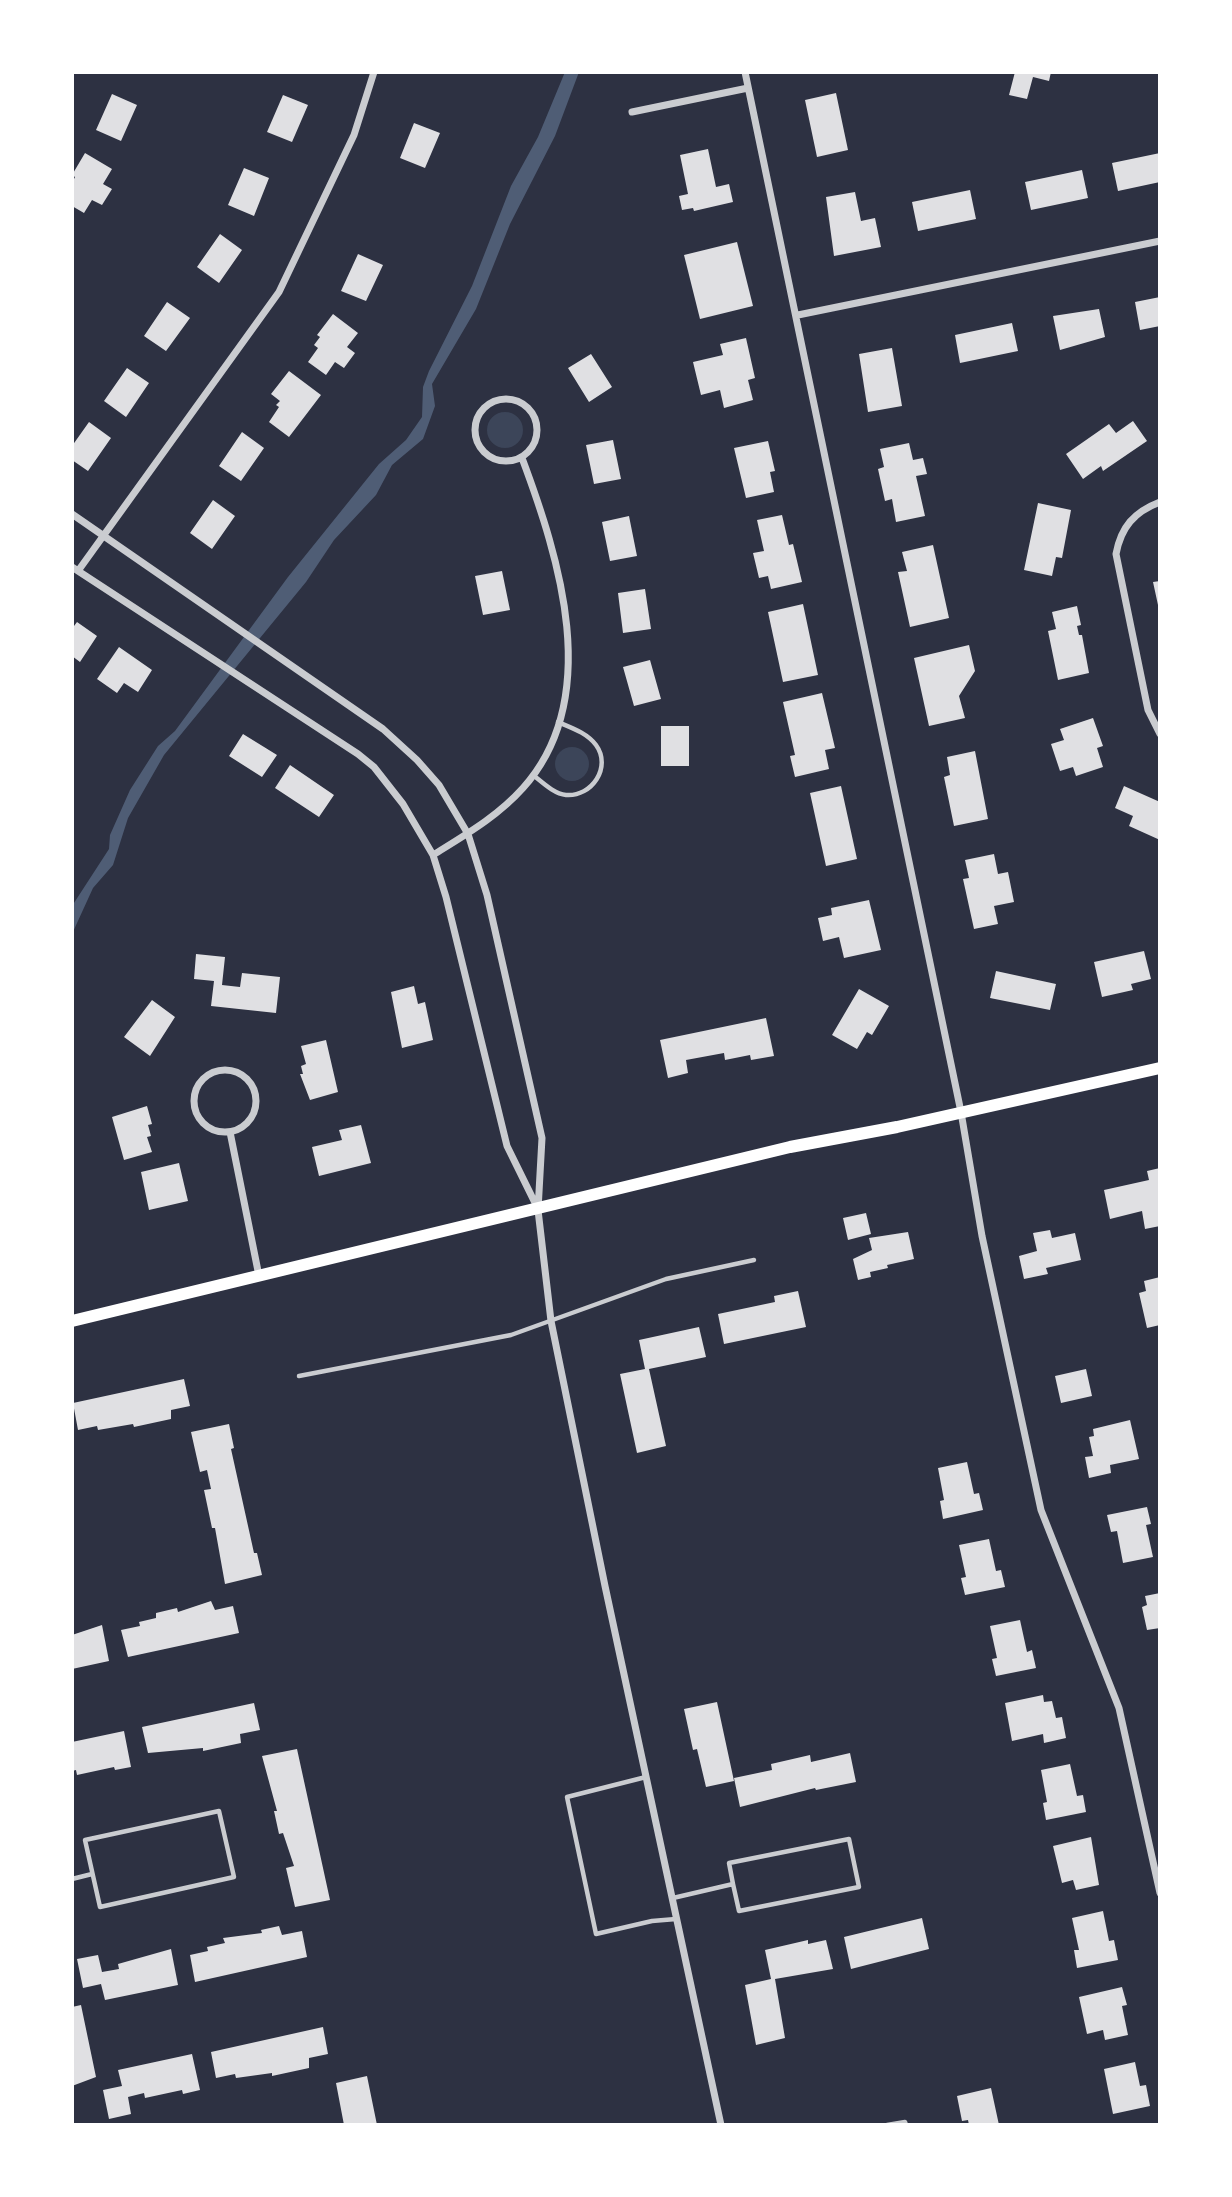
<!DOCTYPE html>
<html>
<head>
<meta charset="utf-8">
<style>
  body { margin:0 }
  #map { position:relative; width:1232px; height:2197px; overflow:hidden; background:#2d3142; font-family:"Roboto Condensed",sans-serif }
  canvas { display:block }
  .frame { position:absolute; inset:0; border:74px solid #fff; pointer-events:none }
</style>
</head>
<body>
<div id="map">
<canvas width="1232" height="2197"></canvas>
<div class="frame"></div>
</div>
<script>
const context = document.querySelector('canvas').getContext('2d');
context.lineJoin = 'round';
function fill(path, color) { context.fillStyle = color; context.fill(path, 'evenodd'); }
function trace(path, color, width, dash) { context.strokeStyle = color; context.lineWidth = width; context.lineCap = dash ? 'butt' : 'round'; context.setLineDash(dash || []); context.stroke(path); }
const green = new Path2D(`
  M487 430a18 18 0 1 1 36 0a18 18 0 1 1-36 0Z
  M555 764a17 17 0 1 1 34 0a17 17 0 1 1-34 0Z`);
const water = new Path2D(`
  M565,72H579L555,136L510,224L476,309L432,384L435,406L423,439L392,465L376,495L334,540L306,582L164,755L128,818L113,865L93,888L72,934V906L109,849L110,835L130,790L158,746L175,731L288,577L379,464L406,440L422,417L423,387L429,371L472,286L511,186L538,137Z`);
const building = new Path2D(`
  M1015,72H1051L1049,81L1033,77L1027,99L1009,95Z
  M836,93L848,150L817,157L805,100Z
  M112,94L137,105L121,141L96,130Z
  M283,95L308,105L292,142L267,132Z
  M414,123L440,133L425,168L400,158Z
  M708,149L716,187L729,184L733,202L694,211L693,208L682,210L679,196L688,194L680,155Z
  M85,153L112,169L103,184L112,189L102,205L92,200L84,213L72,206V183L75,177L72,175Z
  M1160,153V182L1118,191L1112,163Z
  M244,168L269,178L254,216L228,205Z
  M1082,170L1088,198L1031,210L1025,182Z
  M970,190L976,219L918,231L912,202Z
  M855,192L861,221L875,218L881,247L834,256L826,197Z
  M220,234L242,250L219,283L197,267Z
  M737,242L753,306L700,319L684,255Z
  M358,254L383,265L366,301L341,291Z
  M1160,297V326L1140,330L1135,302Z
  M167,302L190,318L166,351L144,336Z
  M1099,309L1105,337L1060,350L1053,316Z
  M333,314L358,333L347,347L355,353L344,368L335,362L326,375L308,362L318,348L314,345L320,337L317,335Z
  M1012,323L1018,351L960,363L955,335Z
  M746,338L755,378L748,380L753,400L724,408L720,390L701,395L693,362L723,355L720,344Z
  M892,348L902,406L868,412L859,354Z
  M591,354L612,387L589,402L568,368Z
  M127,368L149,383L126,417L104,401Z
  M289,371L321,395L289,437L269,422L279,407L276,405L280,401L271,394Z
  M1133,421L1147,441L1103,471L1101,466L1083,479L1066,454L1109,424L1116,433Z
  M89,422L111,438L88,471L72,460V446Z
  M242,432L264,448L241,481L219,466Z
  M613,440L621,479L594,484L586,445Z
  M768,441L775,471L770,472L774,492L746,498L734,448Z
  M909,443L913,460L923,458L927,474L916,476L925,516L896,522L892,499L885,501L878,469L884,467L880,449Z
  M213,500L235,516L212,549L190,533Z
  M1038,503L1071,510L1062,558L1056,557L1052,576L1024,570Z
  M782,515L789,545L793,544L802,582L771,589L768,576L759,578L753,553L764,551L757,520Z
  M629,516L637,556L610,561L602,522Z
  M933,545L949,618L910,627L898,572L907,571L902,552Z
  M502,571L510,610L483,615L475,576Z
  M1160,581V604L1158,605L1153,582Z
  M645,589L651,629L623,633L618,593Z
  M803,604L818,675L783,682L768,612Z
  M1077,606L1081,625L1077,626L1079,635H1082L1089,673L1058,680L1048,631L1056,629L1052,612Z
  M77,622L97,636L80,662L72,656V624L74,626Z
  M969,645L975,671L959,696L965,718L929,726L914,658Z
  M119,647L152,670L138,692L124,683L117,693L97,679Z
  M650,660L661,699L634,706L623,667Z
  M822,693L835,748L825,750L829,769L795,777L790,756L795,755L783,702Z
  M1093,718L1103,746L1097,748L1103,767L1076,776L1073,767L1060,771L1051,744L1064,740L1060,729Z
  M661,726H689V766H661Z
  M243,734L277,755L262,777L229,756Z
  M975,751L988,819L954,826L944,777L950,775L947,757Z
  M290,765L334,795L319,817L275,788Z
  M841,786L857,859L826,866L810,793Z
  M1124,786L1160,802V840L1129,826L1133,816L1115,808Z
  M994,854L998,874L1008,872L1014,902L994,906L998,924L974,929L963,879L969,878L965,860Z
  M869,900L881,950L844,958L839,937L823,941L818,918L832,915L831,908Z
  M1144,951L1151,979L1131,984L1133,990L1102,997L1094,962Z
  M196,954L225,957L222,985L240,987L242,973L280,977L276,1013L211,1006L214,981L194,979Z
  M996,971L1056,984L1050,1010L990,998Z
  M414,986L418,1004L425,1002L433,1040L402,1048L391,992Z
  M859,989L889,1006L872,1035L867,1032L857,1049L832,1035Z
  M152,1000L175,1017L150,1056L124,1037Z
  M766,1018L774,1056L751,1060L750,1055L725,1060L724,1053L686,1060L688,1073L668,1078L660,1040Z
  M326,1040L338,1092L310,1100L300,1074H303L301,1066L306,1064L301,1046Z
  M147,1106L152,1124L148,1125L151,1136L147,1137L152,1152L124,1160L112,1117Z
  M361,1125L371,1163L319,1176L312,1147L342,1140L339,1130Z
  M179,1163L188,1201L149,1210L141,1172Z
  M1160,1168V1226L1145,1229L1142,1211L1110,1219L1104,1190L1149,1180L1147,1171Z
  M866,1213L871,1234L848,1240L843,1218Z
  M1050,1230L1052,1238L1075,1233L1081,1260L1046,1268L1048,1274L1024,1279L1019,1256L1037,1251L1033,1233Z
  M908,1232L914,1259L887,1265L888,1268L870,1272L871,1277L858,1280L853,1259L872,1250L869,1238Z
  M1160,1277V1325L1147,1328L1139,1293L1146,1291L1144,1281Z
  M798,1291L806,1327L724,1344L718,1314L775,1302L774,1296Z
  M699,1327L706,1357L649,1369L666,1446L637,1453L620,1374L645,1369L639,1340Z
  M1086,1369L1092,1396L1061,1403L1055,1376Z
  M184,1379L190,1406L171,1410V1419L134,1427L133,1424L98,1430L97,1426L78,1430L73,1403Z
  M1130,1420L1139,1459L1110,1465L1111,1473L1089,1478L1085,1457L1093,1456L1089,1437L1094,1436L1093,1429Z
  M229,1424L234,1448L231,1449L254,1553H257L262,1575L225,1584L215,1528H212L204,1490L211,1489L207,1470L200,1472L191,1432Z
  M967,1462L974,1494L979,1493L983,1510L943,1519L940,1501L944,1500L938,1468Z
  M1147,1507L1151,1524L1146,1525L1153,1557L1123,1563L1117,1531L1111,1532L1107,1515Z
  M989,1539L996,1571L1001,1570L1005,1587L965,1595L961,1578L966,1577L959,1545Z
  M1160,1593V1628L1147,1630L1142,1607L1147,1605L1145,1596Z
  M211,1601L215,1610L233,1606L239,1633L128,1657L121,1630L140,1626L139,1622L156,1618V1613L177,1608L178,1612Z
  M1020,1620L1027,1652L1032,1650L1036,1668L996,1676L992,1659L997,1658L990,1626Z
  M102,1625L109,1661L72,1669V1635Z
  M1043,1695L1044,1702L1052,1701L1056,1718L1062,1717L1066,1738L1044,1743L1043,1734L1012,1741L1005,1703Z
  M717,1702L734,1781L706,1787L697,1749L693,1750L684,1709Z
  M254,1703L260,1730L240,1734L241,1743L203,1751V1748L148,1753L142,1727Z
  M124,1731L131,1767L115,1770L114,1767L77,1775L76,1770L72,1771V1742Z
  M297,1749L330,1900L295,1907L286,1868L294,1866L283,1833L279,1834L274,1811H277L262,1756Z
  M850,1753L856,1782L816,1790L815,1788L740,1807L734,1778L772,1770L771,1764L810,1755L811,1762Z
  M1070,1764L1077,1796L1083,1795L1086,1812L1046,1820L1043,1803L1047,1802L1041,1770Z
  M1091,1837L1099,1885L1076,1890L1073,1880L1062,1883L1053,1846Z
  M1103,1911L1109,1941L1114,1940L1118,1960L1077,1968L1074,1950H1079L1072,1918Z
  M922,1918L929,1949L851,1969L844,1937Z
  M279,1926L282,1935L302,1931L307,1957L195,1982L190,1955L208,1951L207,1947L225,1943L223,1938L262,1933L261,1930Z
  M808,1940V1944L826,1940L833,1969L775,1979L785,2038L756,2045L745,1985L771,1979L765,1950Z
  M171,1949L178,1985L105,2000L101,1984L83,1988L77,1959L98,1955L102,1972L119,1969L118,1964Z
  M1122,1987L1127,2005L1122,2006L1128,2035L1105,2040L1103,2030L1087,2034L1079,1997Z
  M81,2005L96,2077L72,2086V2007Z
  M323,2027L328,2054L309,2058V2068L272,2076V2073L236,2078L235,2074L216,2078L211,2052Z
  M192,2054L200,2090L183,2094L182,2090L145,2098L144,2093L128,2097L131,2114L109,2119L103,2090L122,2086L118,2070Z
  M1135,2062L1140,2086L1146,2085L1150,2106L1113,2114L1104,2069Z
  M367,2076L377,2125H344L336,2083Z
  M991,2088L999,2125H969L968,2120L962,2121L957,2096Z`);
const service = new Path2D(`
  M533,775C542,782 554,794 566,795C592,797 612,767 596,745C587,733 572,728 558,722
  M299,1376L511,1335L666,1279L754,1260
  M646,1777L567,1797L596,1934L652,1921L676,1919
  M219,1811L234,1877L100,1907L85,1840Z
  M72,1879L92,1874
  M673,1898L733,1884L739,1911L859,1887L849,1839L729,1863L733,1884
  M887,2125L905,2122L906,2125`);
const minor = new Path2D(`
  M745,72L961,1112L982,1236L1041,1510L1119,1708L1160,1893
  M632,112L748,88
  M798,315L1160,241
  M475 430a31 31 0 1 1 62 0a31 31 0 1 1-62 0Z
  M1160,502C1134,512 1121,527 1116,554L1148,710L1160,734
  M72,514L383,729L417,760L439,785L468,834L487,895L542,1138L538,1210L551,1321L605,1586L721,2125
  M72,567L358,754L374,767L403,804L433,855L446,897L507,1146L538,1209
  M78,571L279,292L354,135L374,72
  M433,855C465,835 497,817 523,788C604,698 559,557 522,458
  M194 1101a31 31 0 1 1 62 0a31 31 0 1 1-62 0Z
  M230,1132L259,1276`);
const secondary = new Path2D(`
  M72,1321L790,1147L897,1127L1160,1068`);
fill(green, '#3c4559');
fill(water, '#4f5d75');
fill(building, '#e0e0e3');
trace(service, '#caccd0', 4.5);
trace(minor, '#caccd0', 7);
trace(secondary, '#fff', 12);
</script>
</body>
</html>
